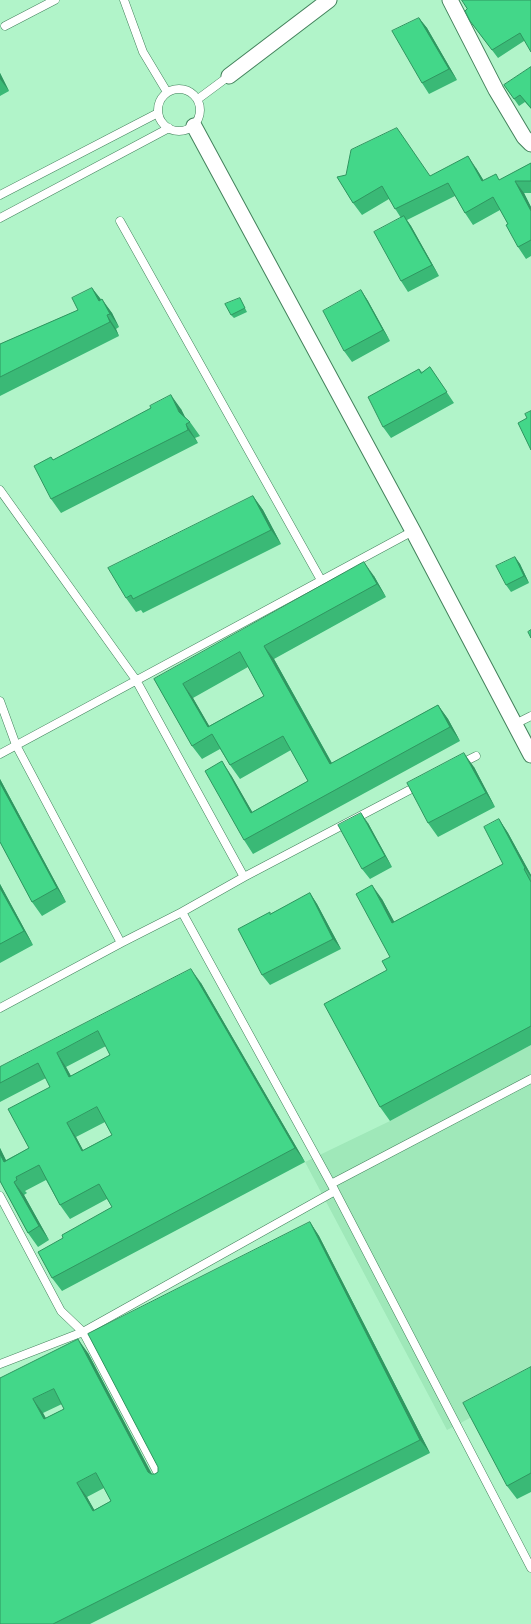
<!DOCTYPE html>
<html>
<head>
<meta charset="utf-8">
<style>
  body { margin:0 }
  canvas { display:block; background:#b1f4c9 }
</style>
</head>
<body>
<canvas width="531" height="1624"></canvas>
<script>
const context = document.querySelector('canvas').getContext('2d');
context.lineJoin = 'round';
function fill(path, color) { context.fillStyle = color; context.fill(path, 'evenodd'); }
function trace(path, color, width, dash) { context.strokeStyle = color; context.lineWidth = width; context.lineCap = dash ? 'butt' : 'round'; context.setLineDash(dash || []); context.stroke(path); }
const built = new Path2D(`
  M531,1045V1386L447,1430L305,1162L390,1121Z`);
const lane = new Path2D(`
  M124,0L143,52L167,92
  M5,26L55,0
  M158 110a21 21 0 1 1 42 0a21 21 0 1 1-42 0Z
  M198,99L229,76
  M0,195L158,113
  M0,218L169,128
  M120,221L321,580
  M0,490L136,680L244,877
  M0,701L16,745L121,943
  M515,724L531,716
  M0,754L413,531
  M460,764L476,756
  M182,912L335,1191L531,1568
  M0,1008L121,943L182,912L244,877L419,785
  M331,1184L531,1079
  M0,1196L61,1311L83,1332L162,1481
  M0,1364L83,1332L335,1191`);
const street = new Path2D(`
  M450,0L496,90L524,137L531,144
  M229,76L329,0
  M194,126L413,531L531,755`);
const wall = new Path2D(`
  M531,0L524,41L498,58L470,21L467,9Z
  M419,18L427,28L457,80L429,94L422,83Z
  M531,67V109L525,102L519,106L504,85Z
  M0,73L9,91L0,96Z
  M531,163V193H524L531,207V256L526,259L518,247L508,224L500,210L473,225L465,213L455,196L407,220L411,226L439,276L408,292L401,281V218L389,199L362,215L353,203L337,177L430,176L476,168L484,181L500,180Z
  M92,288L112,313L119,327L116,329L119,336L0,396V344L78,310Z
  M361,290L368,301L390,341L352,362L344,351Z
  M240,298L247,312L234,318L231,315Z
  M430,367L454,403L391,438L383,427L419,369L422,372Z
  M181,409L185,417L190,422L200,436L195,438L198,443L61,513L51,499V457L53,460Z
  M253,496L263,510L281,544L143,613L141,610L136,612L126,598Z
  M515,557L520,564L529,583L511,592L506,585Z
  M374,576L386,597L274,659L332,763L438,705L448,719L460,741L253,854L244,840L231,775L252,812L308,781L291,750L240,779L230,765L220,749L202,759L192,746L154,679ZM248,667L264,696L209,726L193,698Z
  M474,767L495,807L438,837L428,823Z
  M0,779L66,902L42,916L32,902L0,842Z
  M499,819L508,833L531,875V1045L390,1121L380,1107L387,970L390,957L382,899L394,922L503,864Z
  M368,823L392,867L370,879L362,869Z
  M0,884L33,945L0,963Z
  M310,893L317,904L341,949L270,985L262,975L271,914Z
  M201,983L305,1162L62,1291L52,1278L63,1238L112,1207L107,1199L70,1219L60,1205L46,1180L25,1191L27,1193L24,1195L49,1240L38,1247L28,1233L0,1181V1148L6,1160L29,1148L50,1087L46,1078L0,1102V1067ZM106,1046L110,1055L71,1076L66,1067ZM105,1122L112,1135L83,1150L76,1137Z
  M310,1222L319,1236L430,1453L90,1624H0V1378L88,1353L152,1474H155L158,1472ZM62,1404L64,1409L46,1418L43,1413ZM104,1488L111,1501L94,1510L87,1497Z
  M531,1367V1492L517,1499L507,1486Z`);
const shadedWall = new Path2D(`
  M419,18L427,28L457,80L449,69Z
  M0,73L9,91L0,79Z
  M468,156L476,168L491,193L482,181Z
  M515,181L524,193L531,207V211Z
  M404,216L411,226L439,276L432,265Z
  M92,288L102,301H99Z
  M361,290L368,301L390,341L383,330Z
  M102,299L112,313L119,327L110,314Z
  M107,315L116,329L119,336L110,322Z
  M171,395L181,409L188,423L179,412Z
  M186,424L195,438L198,443L188,430Z
  M253,496L263,510L281,544L271,530Z
  M515,557L520,564L529,583L524,576Z
  M364,562L374,576L386,597L377,584Z
  M264,646L274,659L340,778L330,764Z
  M183,684L193,698L218,741L208,727Z
  M438,705L448,719L460,741L450,727Z
  M464,753L474,767L495,807L486,793Z
  M222,761L231,775L261,827L251,813Z
  M0,779L66,902L57,888L0,783Z
  M361,813L368,823L392,867L385,856Z
  M499,819L508,833L531,875V877L525,868Z
  M0,884L33,945L24,931L0,888Z
  M372,885L382,899L402,936L392,923Z
  M310,893L317,904L341,949L333,939Z
  M191,969L201,983L305,1162L295,1148Z
  M57,1053L66,1067L79,1091L69,1077Z
  M67,1123L76,1137L91,1165L82,1151Z
  M0,1148L13,1175L4,1162L0,1154Z
  M14,1182L24,1195L49,1240L39,1226Z
  M310,1222L319,1236L430,1453L420,1440Z
  M78,1339L88,1353L158,1486L148,1472Z
  M33,1399L43,1413L53,1433L44,1419Z
  M77,1483L87,1497L103,1525L93,1511Z`);
const building = new Path2D(`
  M462,0H531V52L520,33L492,50L470,21L465,11L467,9Z
  M419,18L449,69L422,83L392,31Z
  M531,67V108L520,95L514,99L504,85Z
  M397,128L430,176L468,156L482,181L496,174L499,180L531,163V181H515L531,211V240L518,247L506,225L508,224L493,197L465,213L448,183L395,209L382,186L353,203L337,177L346,175L351,150Z
  M404,216L432,265L401,281L374,232Z
  M92,288L99,301L102,299L110,314L107,315L110,322L0,377V344L78,310L72,298Z
  M361,290L383,330L344,351L323,311Z
  M240,298L245,308L231,315L225,304Z
  M430,367L447,392L383,427L368,397L419,369L421,373Z
  M171,395L179,412L190,422L186,424L188,430L51,499L34,466L51,457L53,460L151,408L150,406Z
  M531,411V450L518,423L527,418L525,414Z
  M253,496L271,530L133,599L131,595L126,598L108,568Z
  M515,557L524,576L506,585L496,566Z
  M364,562L377,584L264,646L330,764L438,705L450,727L244,840L205,771L222,761L251,813L308,781L283,736L230,765L212,734L192,746L154,679ZM240,652L264,696L208,727L183,684Z
  M531,630V638L528,632Z
  M464,753L486,793L428,823L407,783Z
  M0,783L57,888L32,902L0,842Z
  M361,813L385,856L362,869L338,825Z
  M499,819L525,868L524,869L531,882V1026L380,1107L324,1004L387,970L382,961L390,957L356,894L372,885L392,923L503,864L484,827Z
  M0,888L24,931L0,944Z
  M310,893L333,939L262,975L238,929L270,912V914Z
  M191,969L295,1148L52,1278L38,1252L63,1238L62,1235L112,1207L99,1184L60,1205L39,1165L16,1177L17,1180L14,1182L39,1226L28,1233L0,1181V1154L4,1162L29,1148L8,1109L50,1087L38,1063L0,1083V1067ZM98,1031L110,1055L69,1077L57,1053ZM97,1107L112,1135L82,1151L67,1123Z
  M310,1222L420,1440L53,1624H0V1378L78,1339L148,1472L151,1474H155L158,1472V1467L88,1334ZM54,1389L64,1409L44,1419L33,1399ZM96,1473L111,1501L93,1511L77,1483Z
  M531,1367V1473L507,1486L463,1403Z`);
fill(built, '#9fe8b9');
trace(lane, '#43825c', 9);
trace(street, '#43825c', 17);
trace(lane, '#fff', 8);
trace(street, '#fff', 15);
fill(wall, '#3ab976');
fill(shadedWall, '#2f9660');
fill(building, '#43d789');
trace(building, '#2f9660', 1);
</script>
</body>
</html>
